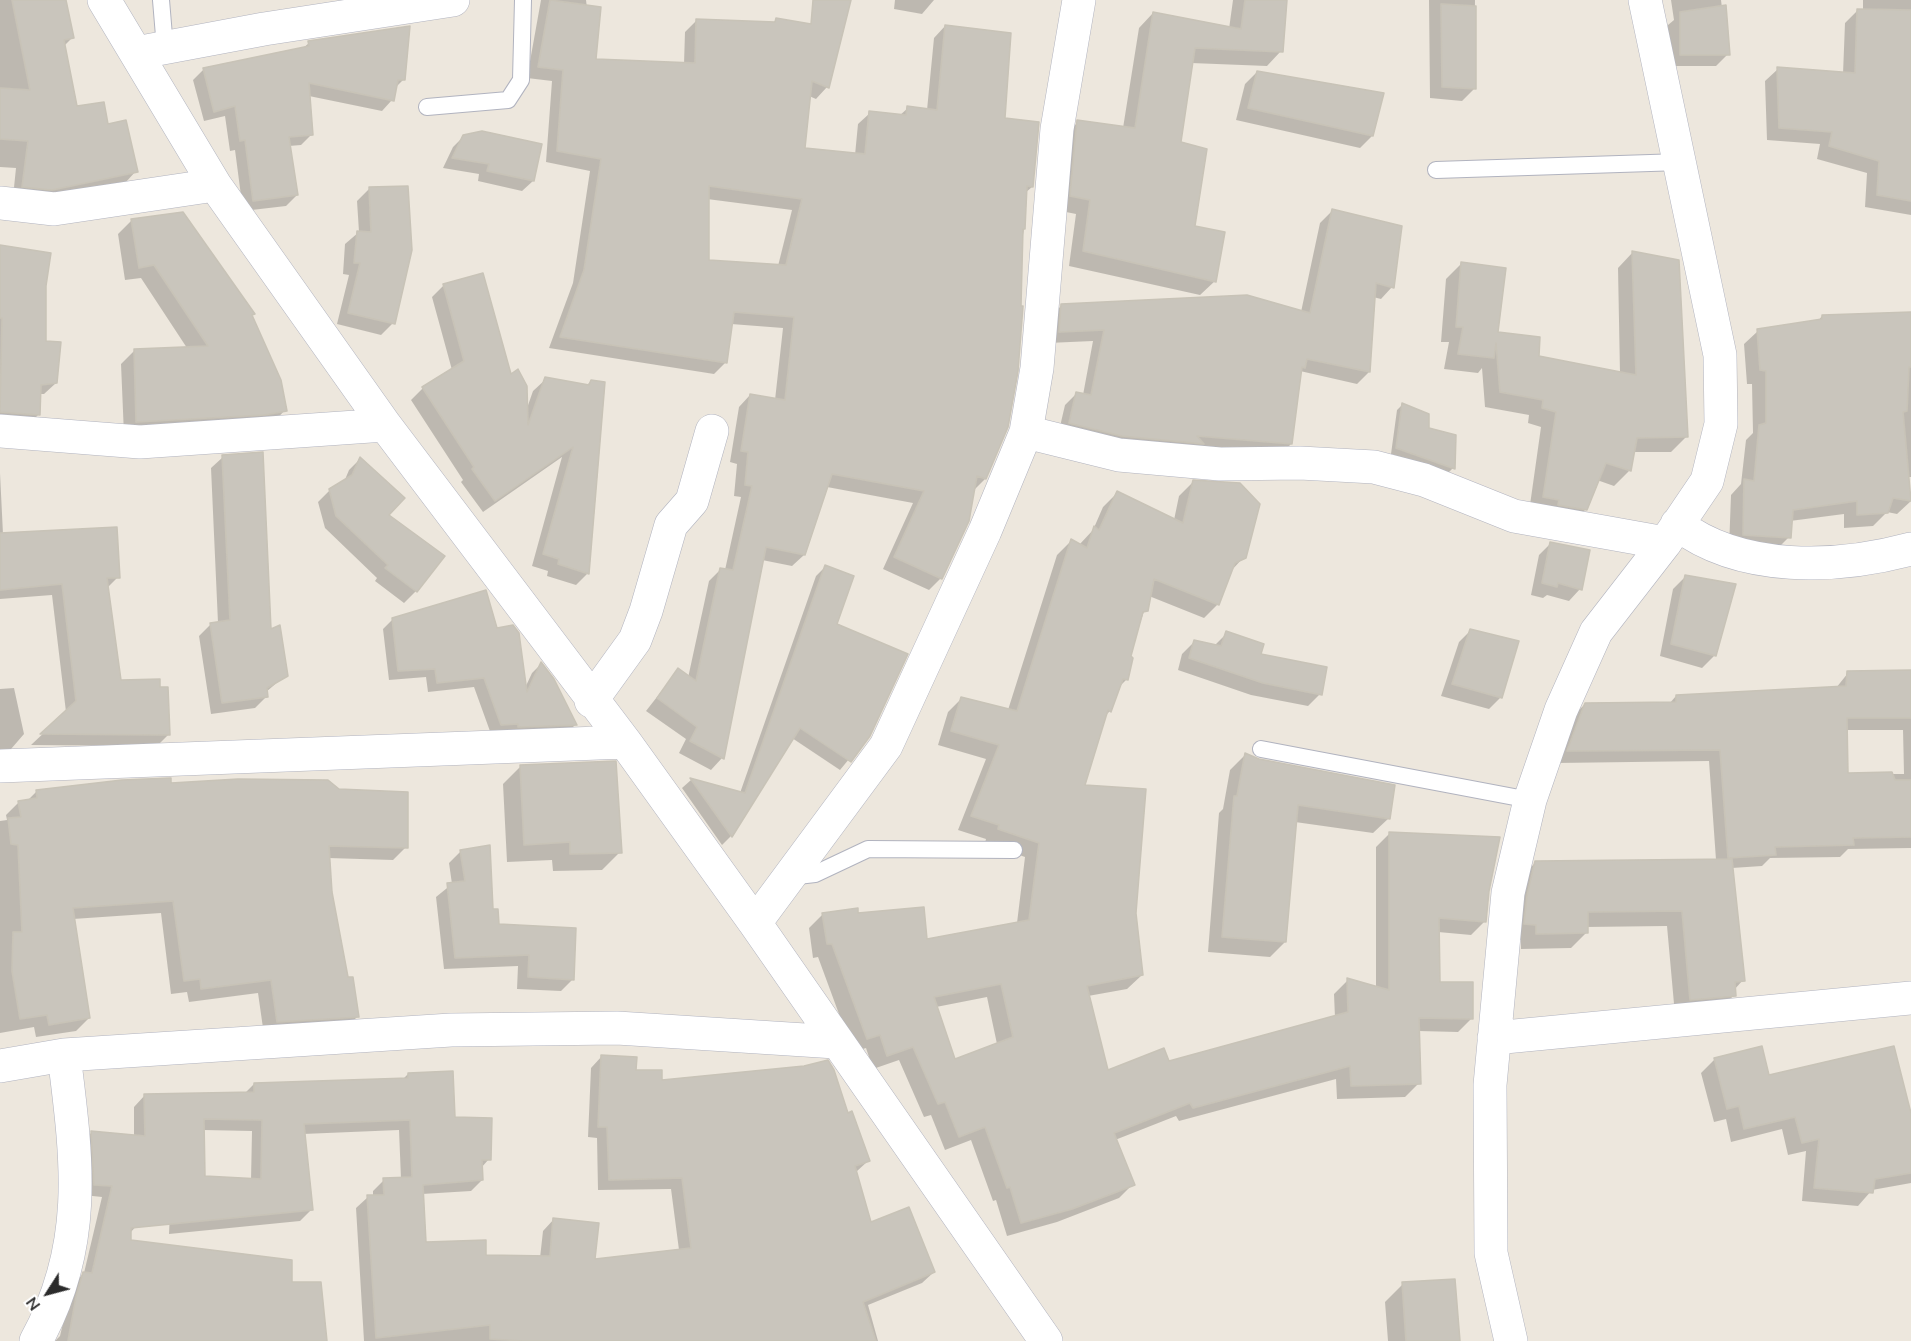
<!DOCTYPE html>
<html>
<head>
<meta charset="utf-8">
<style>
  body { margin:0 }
  #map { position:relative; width:1911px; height:1341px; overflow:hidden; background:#ede7dd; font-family:"Nunito Sans",sans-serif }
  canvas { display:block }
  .north { position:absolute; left:18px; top:1263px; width:60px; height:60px; -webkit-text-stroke:4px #fff; paint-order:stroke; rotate:234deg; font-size:16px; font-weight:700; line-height:24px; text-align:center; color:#2b2b2b }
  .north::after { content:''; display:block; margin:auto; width:21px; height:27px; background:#2b2b2b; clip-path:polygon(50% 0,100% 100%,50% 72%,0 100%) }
</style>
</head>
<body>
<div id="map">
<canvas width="1911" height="1341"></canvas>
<div class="north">N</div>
</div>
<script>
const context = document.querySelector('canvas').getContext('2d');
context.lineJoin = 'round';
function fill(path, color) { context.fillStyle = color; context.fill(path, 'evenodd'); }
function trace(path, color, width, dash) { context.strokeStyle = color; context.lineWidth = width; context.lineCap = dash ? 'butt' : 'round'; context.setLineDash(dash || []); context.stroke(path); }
const shadow = new Path2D(`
  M0,0H65L72,38L64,46L76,108L107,126L136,171L126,182L41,200L13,197L16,168L0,167Z
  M541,0H586L594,61L684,64L685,32L697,20L772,24L776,20L827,87L816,99L809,96L803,149L855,155L858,124L870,113L899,116L908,108L927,110L934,38L945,26L1003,119L1032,187L1025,193L1024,229L985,479L973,491L941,578L929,590L883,569L913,503L827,487L804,555L792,566L762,560L722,758L711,770L679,753L686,739L646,711L678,670L688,678L709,581L721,569L725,570L741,497L734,496L737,464L730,462L739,407L750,395L775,400L783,328L731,324L726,362L714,374L549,348L573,283L590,171L546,162L552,81L527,78ZM707,199L792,210L778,266L708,261Z
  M895,0H934L922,14L894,9Z
  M1233,0H1286L1281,51L1267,66L1191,63L1180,143L1193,227L1215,281L1200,295L1069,266L1076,214L1056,210L1063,137L1078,122L1123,128L1139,28L1153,13L1229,29Z
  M1429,0H1475L1474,89L1462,101L1430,98Z
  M1671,0H1721L1728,54L1716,66H1668V25L1674,20Z
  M1863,0H1911V215L1865,207L1867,173L1817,159L1820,144L1767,140L1765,81L1778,69L1843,74L1845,23L1858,10H1863Z
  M309,43L403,80L395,88L392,100L382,111L309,96L312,134L301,145L289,146L297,195L286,206L243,211L235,150L230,151L225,116L204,121L193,80L204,69L302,49Z
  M1257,72L1372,136L1360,148L1236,120L1245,84Z
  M464,136L533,181L522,191L478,181L479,174L443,168L453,147Z
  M369,189L393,323L381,335L337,324L349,275L343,274L345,244L359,232L357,201Z
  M1332,211L1392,287L1381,299L1373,297L1369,372L1357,384L1300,371L1291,444L1279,456L1058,435L1065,405L1077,393L1083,395L1093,341L1048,343L1050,317L1062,305L1301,312L1320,223Z
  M131,221L253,314L251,316L285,410L272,424L124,435L121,364L135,350L187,348L141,278L125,280L118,234Z
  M0,246L45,286L44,342L56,383L44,394H39L38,415L27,426L0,425Z
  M1633,252L1686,437L1671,452H1633L1629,471L1614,486L1597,480L1586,509L1570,525L1529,512L1541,427L1528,423L1529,415L1485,407L1482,368L1478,373L1444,369L1449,342H1441L1446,279L1462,263L1496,333L1537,357L1620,374L1618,268Z
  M444,285L510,376L526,411L533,391L546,379L586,386L591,381L588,573L576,585L547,576L548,571L532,566L562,457L483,512L461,482L463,480L411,400L423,388L452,370L432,297Z
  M1911,313V477H1908L1911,501L1897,514L1887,512L1873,526L1844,528V514L1790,521L1789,537L1775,551L1729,548L1731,495L1741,484L1746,440L1753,433L1752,384H1747L1744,344L1758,331L1818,321L1822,316Z
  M1402,405L1427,429L1453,468L1448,473L1391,454L1397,410Z
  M223,457L270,631L286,675L266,692L267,696L255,708L211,714L199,636L211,624L218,623L211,468Z
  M360,459L387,515L416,591L404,603L375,581L377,578L325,528L318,502L330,490L344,482L349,470Z
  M0,473L3,534L118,577L107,588L119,682L168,735L157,746L31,745L66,712L52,595L0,599Z
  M1193,482L1244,557L1230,572L1218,604L1204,618L1149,596L1129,657L1126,680L1119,687L1110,711L1104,717L1083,787L1134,913L1142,975L1127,989L1088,996L1107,1072L1168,1063L1335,1018L1334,994L1348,980L1376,988V847L1390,833L1488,891L1485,921L1471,935L1438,932V983L1472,1018L1458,1032L1418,1031L1419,1083L1405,1097L1337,1099L1336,1079L1179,1121L1176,1116L1115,1140L1133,1184L1119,1198L1057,1222L1007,1236L996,1200L993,1201L971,1140L945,1150L931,1115L924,1117L899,1060L873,1069L866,1048L853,1052L818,957L813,958L809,928L823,914H857L926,941L1017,923L1025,857L985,843L986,839L958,830L986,759L938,745L948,712L962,698L1008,710L1057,555L1071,541L1079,545L1093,530L1103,507L1117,493L1174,520L1179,496ZM987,997L997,1044L954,1061L936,1007Z
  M1551,543L1580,589L1569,601L1547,595L1543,598L1531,595L1539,555Z
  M825,567L835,625L868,736L840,770L792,738L731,836L722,845L682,788L691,780L740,793L816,576Z
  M1685,577L1734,585L1714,656L1702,668L1660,656L1673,589Z
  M393,619L496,630L525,688L532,673L541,664L575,725L566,734H491L474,687L428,692L426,677L389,680L383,629Z
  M1471,630L1501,697L1489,709L1441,696L1459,642Z
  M1227,633L1259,655L1320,694L1308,706L1251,695L1178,670L1182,654L1194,642L1214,646Z
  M1911,672V848L1848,849L1840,857L1770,858L1762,866L1732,868L1743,980L1734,990V995L1719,1011L1675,1015L1667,926L1586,927V933L1571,948L1521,949V940L1509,939L1520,878L1536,862L1716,860L1709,761L1556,763L1573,716L1585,704H1669L1676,696L1836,688L1848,673ZM1846,730H1903L1904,774H1846Z
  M14,688L24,734L5,756H0V689Z
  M1245,755L1389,818L1373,833L1295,822L1285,942L1270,957L1208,952L1219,813L1223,809L1230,770Z
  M521,766L620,852L602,870L553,871L552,860L507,862L503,784Z
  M170,785L406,847L393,860L328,858L331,892L347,979L357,1017L344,1030L264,1035L258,993L189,1002L187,992L171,994L161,913L73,919L89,1018L76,1031L36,1037L34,1027L0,1033V821L7,820L6,815L19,802L27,801L36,792Z
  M461,851L498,926L573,979L561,991L517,989L518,966L444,969L436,897L452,884L449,863Z
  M602,1056L661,1082L847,1115L868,1161L856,1172L870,1224L934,1272L922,1283L868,1305L878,1341H364L356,1208L368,1197H373V1191L384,1180L401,1179L399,1130L303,1134L311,1210L300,1221L169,1234L171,1189L129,1234L117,1341H55L60,1336L72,1285L84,1273L102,1197L83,1195L81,1143L92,1132L134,1136V1107L145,1095L244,1094L254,1084L403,1079L408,1074L453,1118L489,1159L481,1168L482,1180L471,1191L422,1194L425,1243L485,1257L540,1258L543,1231L554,1219L594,1260L679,1250L671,1189L598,1190L597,1138L588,1137L591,1068ZM203,1130L252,1131L251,1180L204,1178Z
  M1714,1060L1911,1118V1183L1872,1190L1858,1206L1802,1201L1806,1151L1788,1155L1782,1129L1731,1142L1726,1119L1714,1122L1701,1073Z
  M1403,1284L1458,1341H1388L1385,1302Z`);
const building = new Path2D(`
  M12,0H66L74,38L64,40L77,106L104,102L108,124L126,120L138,172L52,190L22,187L28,141L0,139V88L30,90Z
  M550,0L601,7L596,59L695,63L696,19L775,22L776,18L811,24L813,0H851L829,88L812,81L805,148L865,154L869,111L906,115L907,106L937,110L945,25L1011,33L1005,118L1039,122L1033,187L1027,186L1025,229H1023L1021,306H1023L1018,371L1008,427L986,479L977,476L969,521L942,579L894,557L924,491L832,474L805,555L766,547L724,759L690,741L697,727L657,698L678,668L696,681L720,568L733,570L752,486L745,485L748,452L741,451L750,394L785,400L794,317L734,312L727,363L560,337L584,270L601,159L557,151L563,70L538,67ZM709,186L802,199L786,265L709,260Z
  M1245,0H1287L1283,52L1195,48L1181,142L1207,149L1195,226L1225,232L1216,282L1083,251L1090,200L1070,196L1077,120L1135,128L1153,12L1241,29Z
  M1441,4L1476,6V89L1442,87Z
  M1726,5L1730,55H1680V12Z
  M1857,9L1911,10V201L1877,195L1879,161L1829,146L1832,132L1779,128L1777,67L1855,73Z
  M410,26L405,80H398L394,101L309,83L313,135L289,137L298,195L253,201L245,140L240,141L235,106L214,112L203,68L309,46L308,41Z
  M1257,71L1384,93L1373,136L1248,108Z
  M482,131L542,144L534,181L487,171L489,164L452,158L463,135Z
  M408,186L412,250L395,324L348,313L360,263H354L357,231L371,232L369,187Z
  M1332,209L1402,226L1394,288L1376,283L1370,372L1307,359L1305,368L1302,367L1292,444L1197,436L1204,444L1122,436L1069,423L1076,392L1091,395L1104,330L1059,332L1061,304L1247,295L1310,313Z
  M183,212L255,314L252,315L281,380L287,411L264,415L136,422L134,349L208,346L154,265L139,268L131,219Z
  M0,245L51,253L46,286V341L61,342L57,383L41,385L40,415L0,412L2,318H0Z
  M1632,251L1679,260L1688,437L1637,438L1631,471L1606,463L1587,510L1558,505L1559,500L1543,497L1556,412L1542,408L1543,400L1500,392L1496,343L1494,358L1458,354L1463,327H1456L1461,262L1506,268L1498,332L1540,337L1539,356L1636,375Z
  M483,273L511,374L518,369L527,386L528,425L545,377L589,385L591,380L605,382L589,574L558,564L559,559L543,554L573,447L495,501L472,469L474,467L422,387L464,361L443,284Z
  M1911,312V367H1909L1907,411L1903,412L1911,501L1893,498L1888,513L1857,515V501L1793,510L1791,538L1743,535L1744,479L1754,481L1759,425L1766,423V371L1760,370L1757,329L1822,319V315Z
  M1402,403L1429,414V428L1456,435L1455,469L1396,448Z
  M263,452L271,629L280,625L288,676L267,688L268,697L222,703L210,623L230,620L222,455Z
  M360,457L405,498L389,515L445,556L417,592L385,568L388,565L336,516L329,489L352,475Z
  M1193,480L1240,483L1260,504L1246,558L1235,563L1219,605L1154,579L1148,611L1143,612L1131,656L1133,658L1128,680L1123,679L1111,712L1108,710L1085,785L1146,789L1136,913L1143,975L1087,986L1108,1070L1164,1048L1169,1061L1348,1012L1347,978L1389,990V832L1500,837L1489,891L1486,922L1439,918L1440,982H1473V1019L1419,1018L1421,1084L1351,1086L1350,1066L1193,1108L1190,1103L1114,1133L1135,1185L1072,1209L1021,1223L1010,1187L1007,1188L985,1127L959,1137L945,1102L938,1104L913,1047L887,1056L880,1035L867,1039L832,944H827L822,913L858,908V913L924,907L927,939L1029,920L1039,843L998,829L999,825L971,816L999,745L951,731L961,697L1017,711L1071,539L1087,548L1094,526L1099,530L1117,491L1183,523ZM1001,984L1013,1037L955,1059L934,997Z
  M117,527L120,578H107L121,680L160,679V687H168L170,735L40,734L76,701L62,584L0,590V533Z
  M1550,542L1590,550L1582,590L1558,583L1557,587L1542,583Z
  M825,565L854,576L837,624L908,654L870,736L851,762L800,728L732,837L690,778L745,793Z
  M1685,575L1736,584L1716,656L1671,644Z
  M486,590L497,628L513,625L519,633L527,692L541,662L554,679L577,725L518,727V724L501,725L484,678L437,683L435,669L398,671L392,618Z
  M1470,629L1519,641L1502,698L1452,684Z
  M1226,631L1264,644L1261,654L1327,667L1322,695L1263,683L1189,658L1194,640L1221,646Z
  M1911,670V718H1847L1848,773L1892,772L1895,780H1911V837L1853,838L1854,845L1775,847L1776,855L1728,858L1720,750L1567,751L1585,703L1676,702V695L1846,686L1847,671Z
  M1245,753L1259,759L1395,785L1390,819L1298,805L1286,942L1222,937L1234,796H1237Z
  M616,761L622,853L570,854V842L524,845L520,765Z
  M171,778V783L238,779L328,780L339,789L408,792V848L329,846L332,892L348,977H353L359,1017L277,1022L271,980L201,989L200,979L184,981L173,901L73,908L90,1018L49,1025L47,1015L20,1019L12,971L13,932H22L18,845L11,844L8,818L21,817L18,801L37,798L36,790L122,780Z
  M490,845L493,909H498L499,924L576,928L574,980L528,977L529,955L455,958L447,883L465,881L460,850Z
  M1732,859L1745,981L1735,982L1736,996L1690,1000L1682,911L1588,912V933L1536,934V925L1524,924L1527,896L1535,861Z
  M1762,1046L1769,1075L1894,1046L1911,1113V1173L1875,1179L1873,1193L1814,1188L1819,1139L1802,1143L1795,1117L1744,1129L1739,1106L1727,1109L1714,1058Z
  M601,1055L637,1057L636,1070H662V1080L804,1066L828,1060L834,1070L848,1113L852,1111L870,1161L855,1166L871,1222L909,1207L935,1272L863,1302L876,1341H522L490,1339V1325L376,1338L367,1195H384L383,1178L412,1177L410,1120L304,1124L313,1210L131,1228V1240L292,1260V1282H321L327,1341H68L76,1297L83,1272L92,1273L112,1186L94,1185L91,1131L145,1136L144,1094L254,1092V1083L408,1078V1073L453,1071L455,1117L492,1118L491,1160H482L483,1180L423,1185L426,1242L486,1240V1255L550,1256L553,1218L599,1223L595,1259L691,1248L682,1178L609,1180L607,1127H598ZM204,1119L262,1120L261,1179L205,1176Z
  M1455,1279L1460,1341H1406L1402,1282Z`);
const lane = new Path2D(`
  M161,0L165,48
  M427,107L508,100L521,80L523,0
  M1436,170L1681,162
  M1261,749L1530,800
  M789,877L815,874L868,849L1014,850`);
const street = new Path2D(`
  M104,0L215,185L385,425L625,742L755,923L1046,1341
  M136,53L264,29L453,0
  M0,203L54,209L215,185
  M0,431L140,442L385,425
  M1026,432L1119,455L1220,464L1300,463L1374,467L1424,480L1514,516L1665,543
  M1677,524C1741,573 1837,569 1911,549
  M591,701L635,640L646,611L671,525L692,501L712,431
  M0,766L625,742
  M755,923L886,746L985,531L1026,432L1037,368L1057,129L1079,0
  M1494,1038L1911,998
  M0,1066L64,1055L451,1030L617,1028L836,1042
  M36,1341C89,1245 77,1159 64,1055
  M1511,1341L1491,1253L1490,1085L1508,893L1530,800L1561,710L1596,632L1665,543L1707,481L1721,424L1720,355L1645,0`);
fill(shadow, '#0003');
fill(building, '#c9c5bc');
trace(building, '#c8c3b7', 1.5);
trace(lane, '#b1b3bf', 18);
trace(street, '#b1b3bf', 34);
trace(lane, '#fff', 16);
trace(street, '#fff', 33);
</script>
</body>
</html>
